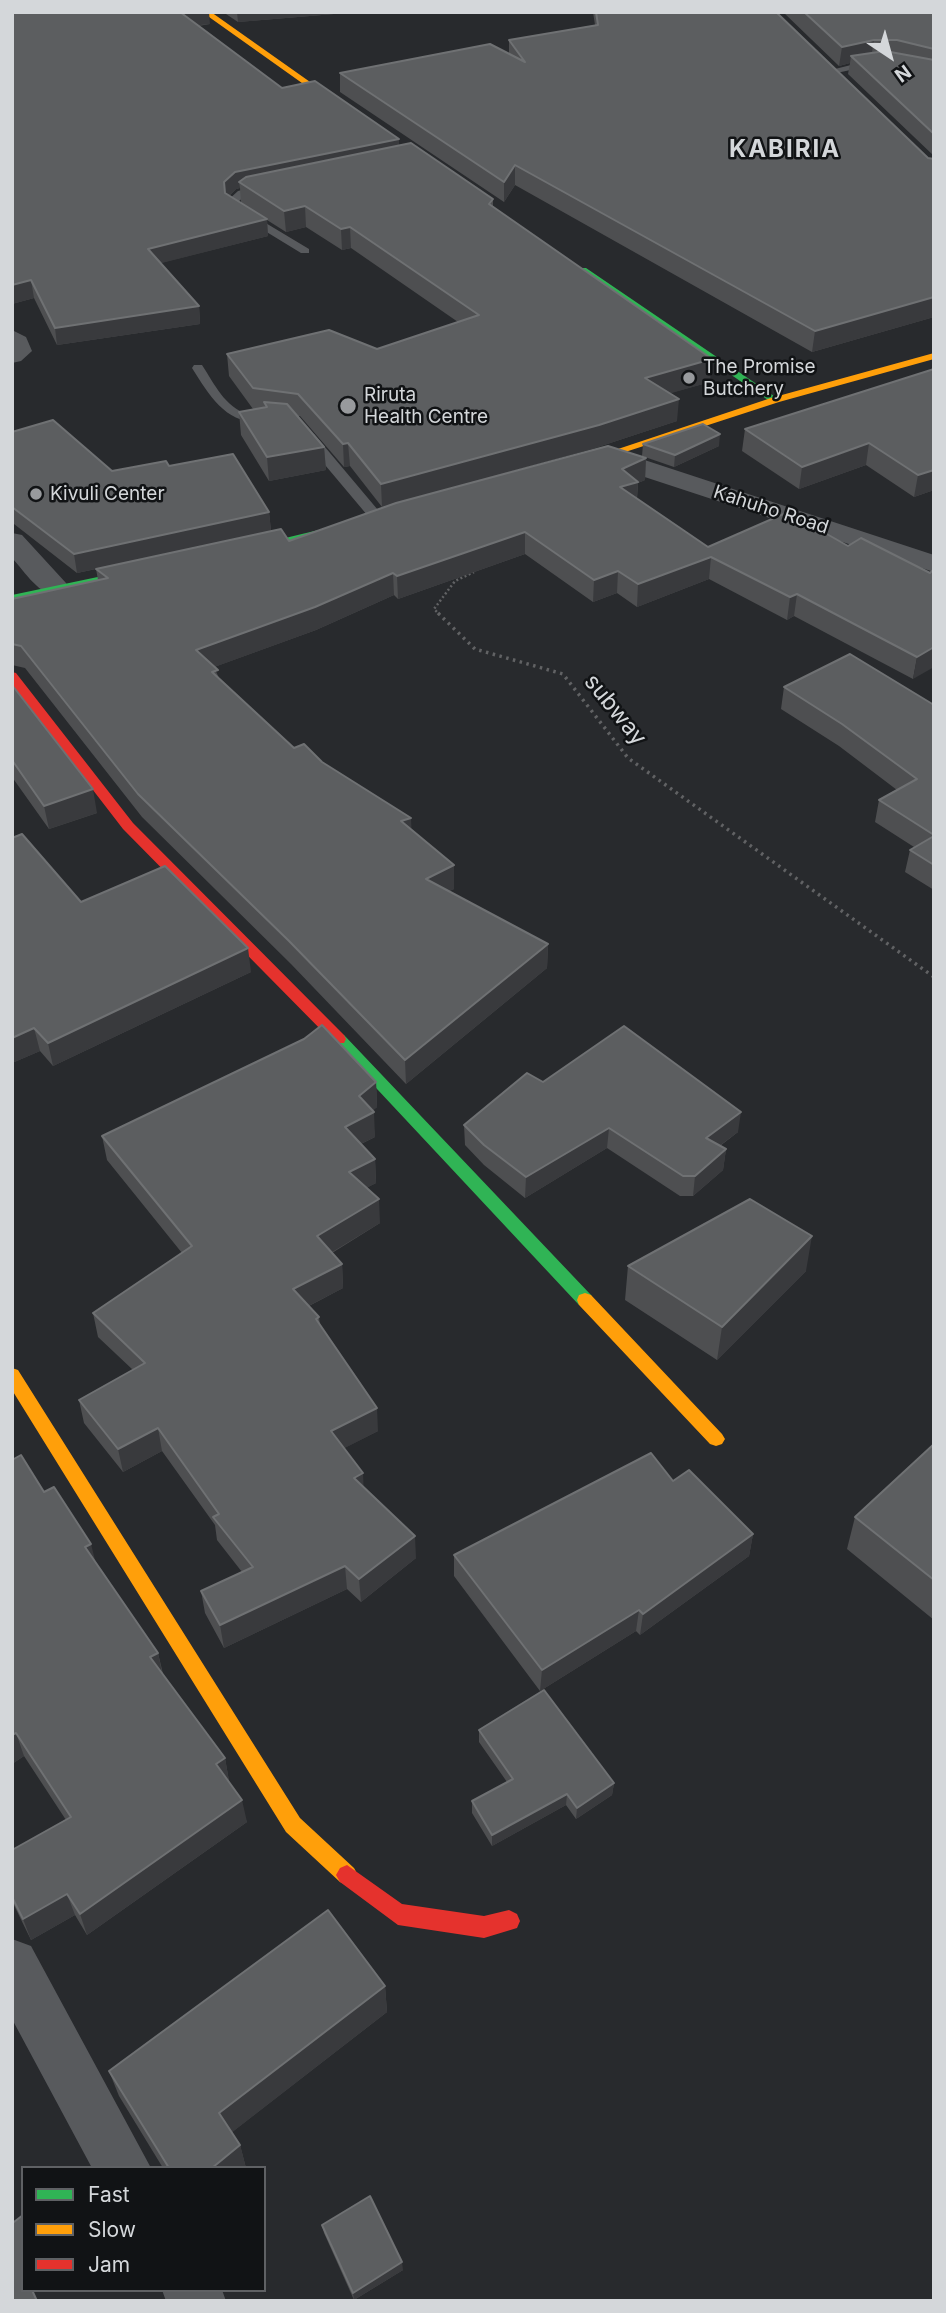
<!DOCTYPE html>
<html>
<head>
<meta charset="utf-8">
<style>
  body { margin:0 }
  #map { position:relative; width:946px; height:2313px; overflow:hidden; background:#282a2d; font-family:Inter,sans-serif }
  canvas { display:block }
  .frame { position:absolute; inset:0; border:14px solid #d4d7da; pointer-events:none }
  .legend { position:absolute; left:21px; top:2166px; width:245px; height:126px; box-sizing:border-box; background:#111315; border:2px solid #5f6164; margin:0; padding:9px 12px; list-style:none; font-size:21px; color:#d4d7da }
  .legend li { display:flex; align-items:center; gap:14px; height:35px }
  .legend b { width:35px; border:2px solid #5f6164 }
  .north { position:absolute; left:855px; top:21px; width:70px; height:70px; -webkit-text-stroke:5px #111315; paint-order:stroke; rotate:144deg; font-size:19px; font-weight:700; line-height:28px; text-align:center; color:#d4d7da }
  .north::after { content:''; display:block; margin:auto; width:24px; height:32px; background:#d4d7da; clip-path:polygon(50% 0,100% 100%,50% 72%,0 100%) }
</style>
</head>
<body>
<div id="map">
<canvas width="946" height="2313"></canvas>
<div class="frame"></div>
<ul class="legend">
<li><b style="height:9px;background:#30b455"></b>Fast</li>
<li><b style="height:9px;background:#ff9f0a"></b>Slow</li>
<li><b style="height:9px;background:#e5322d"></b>Jam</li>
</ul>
<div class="north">N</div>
</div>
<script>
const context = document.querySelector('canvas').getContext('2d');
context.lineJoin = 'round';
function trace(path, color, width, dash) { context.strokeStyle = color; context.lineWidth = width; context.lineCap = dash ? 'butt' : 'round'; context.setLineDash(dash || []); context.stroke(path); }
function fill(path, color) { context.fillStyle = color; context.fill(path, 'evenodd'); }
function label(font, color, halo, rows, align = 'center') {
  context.font = font + ' Inter,sans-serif'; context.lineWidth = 5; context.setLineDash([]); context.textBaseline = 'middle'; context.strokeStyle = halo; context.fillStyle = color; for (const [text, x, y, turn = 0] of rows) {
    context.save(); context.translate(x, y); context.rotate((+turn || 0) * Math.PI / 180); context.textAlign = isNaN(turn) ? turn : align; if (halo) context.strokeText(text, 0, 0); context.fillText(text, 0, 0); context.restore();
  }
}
const pathFar1 = new Path2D(`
  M440,615L434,609L455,581L474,572`);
const path = new Path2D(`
  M438,613L475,649L563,674L628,758L934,977`);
const lane = new Path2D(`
  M875,59L878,64L832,74L827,71Z
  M264,184L268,185V189L246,195L238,202L239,207L309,249V253H301L229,209L227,201L238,191Z
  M194,365H202C214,383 225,408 248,414C255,415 263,414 270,415V421C229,429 211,398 192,368Z
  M304,434H314L383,516V522H373L304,440Z`);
const street = new Path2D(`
  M12,330L26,337L32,351L21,361L12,363Z
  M608,448L934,555V572L599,462L595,456L599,450Z
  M12,533L22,535L66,583L70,589L66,595C42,601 27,574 12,558Z
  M12,1939L31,1946L151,2168H92L12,2019Z
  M162,2290H222L226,2301H166Z`);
const fast = new Path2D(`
  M580,268H586L780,400L771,402L580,272Z
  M352,522L356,523V527L237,554L231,551Z
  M150,566L154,567V571L12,602V595Z
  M339,1034L344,1035L591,1295L593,1300L591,1305H579L334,1043L332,1039Z`);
const slow = new Path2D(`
  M202,12H211L354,113L347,115Z
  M934,353V359L779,402L576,468L567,466L771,398Z
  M585,1293L591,1295L722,1434L725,1439L722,1444L716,1446L710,1444L579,1305L577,1300L579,1295Z
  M12,1368L18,1370L300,1818L354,1868L358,1875L354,1882L347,1885L340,1882L286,1832L12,1390Z`);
const jam = new Path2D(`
  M12,672L16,673L133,823L344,1035L346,1039L344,1043H334L123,829L12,685Z
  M347,1865L402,1904L484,1916L509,1910L517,1914L520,1921L517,1928L484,1938L398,1925L340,1882L336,1875L340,1868Z`);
const wall = new Path2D(`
  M12,12L210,24L198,26L282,88L399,139V146L493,199V206L710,382L670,393L677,421L598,447L382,507L350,466L344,467L300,416H298L324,447L326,470L269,481L241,435L239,412L253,409L229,376L227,354L377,349L458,322L351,248L342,250L306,227L286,232L267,220L268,236L160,263L199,306L200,324L57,345L34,298L12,304ZM240,188L241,203L229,196L236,189Z
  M223,12H358L238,22Z
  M593,12H776L928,158L934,159V317L812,352L515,185L504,202L340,92V73L509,53V40L595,25Z
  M783,12H934V156L848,74L850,63L839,66Z
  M934,369V490L914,497L866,465L799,489L742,451L745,429Z
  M12,432L112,471L169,466L269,512L271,531L289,541L646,458L645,480L638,483L637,499L708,547L848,546L930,573L934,569L913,679L794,616L787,620L709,579L637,607L617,593L593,602L525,554L398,599L394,595L316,630L214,667L219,678L294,748L322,762L411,829L454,889L449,891L548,944L547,968L406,1084L291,964L142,817L25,668L12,665V599L98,580L96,569L77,573L14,524L12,525Z
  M643,444L719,446L674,467L642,456Z
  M12,685L97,813L49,829L12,777Z
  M784,687L934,705V890L905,872L910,850L914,847L875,822L879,800L897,790L839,746L781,709Z
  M81,902L251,972L53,1066L40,1051L12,1063Z
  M376,1082L377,1107L372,1111L375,1137L361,1144L375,1159L376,1183L366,1188L380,1223L332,1253L342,1264L343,1288L309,1306L319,1317L320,1325L378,1431L344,1448L363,1473V1487L416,1558L361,1602L347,1589L224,1648L205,1613L201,1591L242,1572L217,1540L215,1525L162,1451L123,1472L84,1423L79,1400L133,1370L98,1337L93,1313L182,1253L107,1160L102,1136Z
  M543,1082L738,1132L720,1146L726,1149L723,1170L693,1196H680L607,1148L525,1198L484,1165L465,1145L464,1125Z
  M628,1266L806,1271L717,1360L625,1300Z
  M934,1444V1620L847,1549L855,1517Z
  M12,1460L44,1492L96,1564L158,1653L163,1674L225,1758L229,1781L228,1782L247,1822L87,1935L75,1915L31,1940L12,1901V1850L66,1820L24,1756L12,1764Z
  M673,1481L753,1534L749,1556L640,1635L636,1631L540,1691L454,1576V1555Z
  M479,1730L614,1783L612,1795L576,1819L566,1805L492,1846L472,1813V1801L507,1782L479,1742Z
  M385,1986L387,2012L232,2132L240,2145L246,2168H163L119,2096L109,2071Z
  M322,2225L403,2270L354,2300L324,2233Z`);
const shadedWall = new Path2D(`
  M180,12H209L210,24L181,27Z
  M237,12H358L238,22Z
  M874,40L871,58L851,56L850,63L839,66L842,47Z
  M399,139V155L239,182L240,188L236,189L225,199L224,182L235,172Z
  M515,165V185L504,202V182Z
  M305,206L306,227L286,232L284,211Z
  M267,219L268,236L150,266L148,249Z
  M350,227L351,248L342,250L341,229Z
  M31,280L34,298L12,304V285Z
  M934,297V317L812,352L815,331Z
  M199,306L200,324L57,345L55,328Z
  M712,359L710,382L644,401L645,378Z
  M679,399L677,421L598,447L382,507L381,484Z
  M720,434L719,446L674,467L675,455Z
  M348,443L350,466L344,467L343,444Z
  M869,443L866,465L799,489L802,467Z
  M324,447L326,470L269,481L267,457Z
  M646,458L645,480L638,483L636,504L619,509L622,469Z
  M934,470V490L914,497L918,475Z
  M269,512L271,531L77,573L74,554Z
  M525,532V554L398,599L397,576Z
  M711,557L709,579L637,607L638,584Z
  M618,571L617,593L593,602L594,580Z
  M393,573L394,595L316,630L198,673L196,650Z
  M797,594L794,616L787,620L790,597Z
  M934,647V667L913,679L917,657Z
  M93,789L97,813L49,829L44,806Z
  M411,818L412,841L401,821Z
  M454,865V889L427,902L426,879Z
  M548,944L547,968L406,1084L405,1060Z
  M248,948L251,972L53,1066L48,1043Z
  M34,1028L40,1051L12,1063V1038Z
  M376,1082L377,1107L365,1117L374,1112L375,1137L346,1151L345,1127L359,1096Z
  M741,1112L738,1132L703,1158L706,1138Z
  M609,1128L607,1148L525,1198L526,1177Z
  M726,1149L723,1170L693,1196L695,1176Z
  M375,1159L376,1183L351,1196L349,1172Z
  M379,1199L380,1223L319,1260L317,1236Z
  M812,1236L806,1271L717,1360L722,1327Z
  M342,1264L343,1288L295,1313L293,1289Z
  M377,1408L378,1431L333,1454L331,1431Z
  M158,1428L162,1451L123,1472L118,1449Z
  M363,1473L364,1496L354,1478Z
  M753,1534L749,1556L640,1635L643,1614Z
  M415,1536L416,1558L361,1602L359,1579Z
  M91,1544L97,1568L85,1547Z
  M345,1566L347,1589L224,1648L220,1625Z
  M639,1610L636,1631L540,1691L542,1670Z
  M158,1653L163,1677L150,1657Z
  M16,1733L24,1756L12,1764V1735Z
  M225,1758L229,1781L220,1787L216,1764Z
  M614,1783L612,1795L576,1819L577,1808Z
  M567,1794L566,1805L492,1846V1835Z
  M242,1800L247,1822L87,1935L80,1914Z
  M67,1894L75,1915L31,1940L23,1919Z
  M385,1986L387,2012L226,2137L219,2113Z
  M240,2145L246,2168H212Z
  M402,2262L403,2270L354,2300L353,2293Z`);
const building = new Path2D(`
  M12,12H180L282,88L315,81L399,139L235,172L224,182L225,193L267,219L148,249L199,306L55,328L31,280L12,285Z
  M596,12H776L928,158L934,159V297L815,331L515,165L504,182L340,73L490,44L525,62L509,40L598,25Z
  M804,12H934V49L897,40H874L842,47Z
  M885,51L934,60V134L851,56Z
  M411,143L493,199L489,204L712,359L645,378L679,399L599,425L381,484L348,443L343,444L298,394L253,388L227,354L329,330L377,349L479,315L350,227L341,229L305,206L284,211L239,182L246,177Z
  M934,369V470L918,475L869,443L802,467L745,429Z
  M264,402L287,404L324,447L267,457L239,412L267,407Z
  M53,420L112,471L166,461L169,466L233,454L269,512L74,554L12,507V432Z
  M703,424L720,434L675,455L643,444Z
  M608,446L646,458L622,469L638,482L620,487L708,547L788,512L848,546L861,538L930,573L934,569V647L917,657L797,594L790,597L711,557L638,584L618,571L594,580L525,532L397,576L393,573L315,607L196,650L218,670L212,672L294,748L304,744L322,762L411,818L401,821L454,865L426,879L548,944L405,1060L289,941L138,794L21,646L12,644V599L108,578L96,569L281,529L289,541L396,503Z
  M850,654L934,705V835L879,800L917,779L842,724L784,687Z
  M12,685L93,789L44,806L12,760Z
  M22,834L81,902L165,866L248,948L48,1043L34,1028L12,1038V838Z
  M934,836V865L910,850Z
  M322,1025L376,1082L359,1096L374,1112L345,1127L375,1159L349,1172L379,1199L317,1236L342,1264L293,1289L319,1317L316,1319L377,1408L331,1431L363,1473L354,1478L415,1536L359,1579L345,1566L220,1625L201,1591L253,1567L213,1517L219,1514L158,1428L118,1449L79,1400L145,1363L93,1313L192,1246L102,1136L304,1039Z
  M624,1026L741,1112L706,1138L726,1149L695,1176H683L609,1128L526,1177L484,1145L464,1125L527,1073L543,1082Z
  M750,1199L812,1236L722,1327L628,1266Z
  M934,1444V1580L855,1517Z
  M651,1453L673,1481L689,1470L753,1534L643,1614L639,1610L542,1670L454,1555Z
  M21,1455L44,1492L54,1487L91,1544L85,1547L158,1653L150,1657L225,1758L216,1764L242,1800L80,1914L67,1894L23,1919L12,1897V1850L71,1817L16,1733L12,1735V1460Z
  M544,1690L614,1783L577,1808L567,1794L492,1835L472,1801L513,1779L479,1730Z
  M328,1910L385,1986L219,2113L240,2145L212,2168H169L109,2071Z
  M370,2196L402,2262L353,2293L322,2225Z
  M23,2215V2290H32L37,2301H12V2219L14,2222Z`);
const markers = [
  [689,378,7,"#989a9d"],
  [348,406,9,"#989a9d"],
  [36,494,7,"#989a9d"]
];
const farPoinames = [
  ["The Promise",703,367],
  ["Butchery",703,389],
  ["Riruta",364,395],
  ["Health Centre",364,417],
  ["Kivuli Center",50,494]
];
const farStreetnames = [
  ["Kahuho Road",771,510,18]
];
const streetNames = [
  ["subway",615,710,51]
];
const farDistrictnames = [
  ["KABIRIA",785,150]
];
trace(pathFar1, '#616264', 2.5, [2, 2.5]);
trace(path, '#616264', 3.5, [2.5, 4.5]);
fill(lane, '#585a5d');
fill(street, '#585a5d');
fill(fast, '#30b455');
fill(slow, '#ff9f0a');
fill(jam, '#e5322d');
fill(wall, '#4e4f51');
fill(shadedWall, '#393a3d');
fill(building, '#5c5e60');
trace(building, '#6f7173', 2);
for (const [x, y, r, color] of markers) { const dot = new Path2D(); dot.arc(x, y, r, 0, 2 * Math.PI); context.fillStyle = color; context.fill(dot); trace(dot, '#111315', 2.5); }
label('19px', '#d4d7da', '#111315', farPoinames, 'left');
label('19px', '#d4d7da', '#111315', farStreetnames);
label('23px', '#d4d7da', '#111315', streetNames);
context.letterSpacing = '2px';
label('bold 24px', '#d4d7da', '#111315', farDistrictnames);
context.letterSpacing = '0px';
</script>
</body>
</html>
